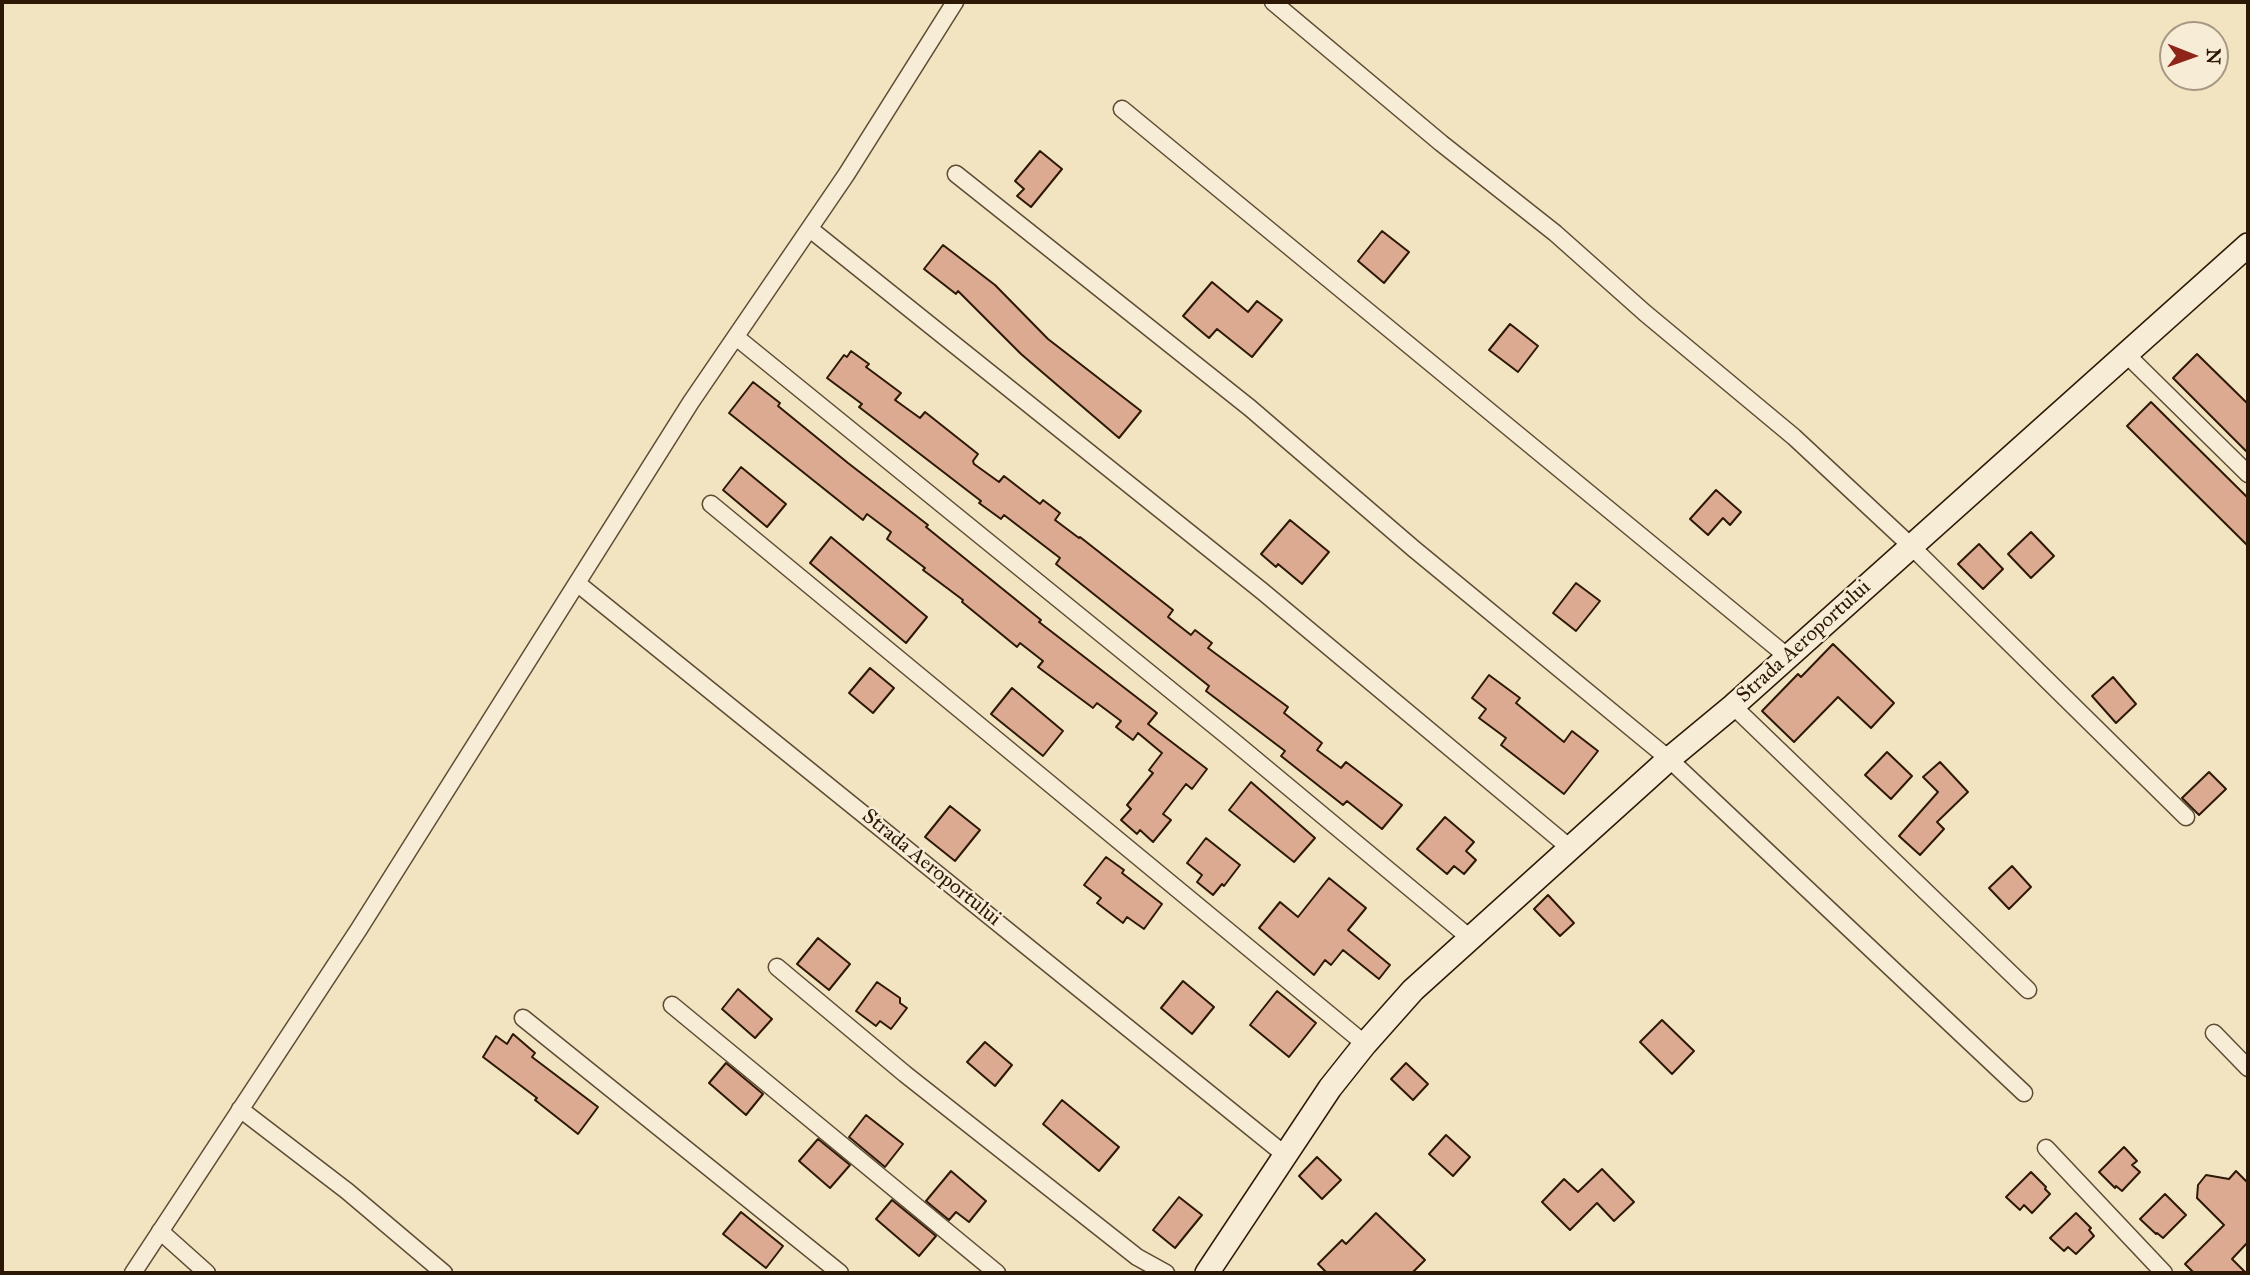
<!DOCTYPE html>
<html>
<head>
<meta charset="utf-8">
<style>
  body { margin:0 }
  #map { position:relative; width:2250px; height:1275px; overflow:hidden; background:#f2e4c0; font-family:"IM FELL Great Primer",serif }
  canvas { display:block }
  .frame { position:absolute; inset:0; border:4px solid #2d1806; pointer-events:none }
  .north { position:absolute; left:2159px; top:21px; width:70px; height:70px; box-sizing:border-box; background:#f7edd6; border:2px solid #a69883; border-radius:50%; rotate:91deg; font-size:19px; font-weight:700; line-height:28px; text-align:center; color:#2d1806 }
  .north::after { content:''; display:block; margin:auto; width:24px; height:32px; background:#8f2418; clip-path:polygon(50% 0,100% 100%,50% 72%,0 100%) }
</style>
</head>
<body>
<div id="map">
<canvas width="2250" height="1275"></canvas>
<div class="frame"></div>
<div class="north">N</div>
</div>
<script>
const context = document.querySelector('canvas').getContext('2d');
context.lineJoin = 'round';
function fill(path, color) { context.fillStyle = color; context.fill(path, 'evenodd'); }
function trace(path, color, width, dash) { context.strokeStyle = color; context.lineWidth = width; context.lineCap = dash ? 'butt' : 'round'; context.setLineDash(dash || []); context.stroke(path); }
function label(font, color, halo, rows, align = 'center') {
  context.font = font + ' "IM FELL Great Primer",serif'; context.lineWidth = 5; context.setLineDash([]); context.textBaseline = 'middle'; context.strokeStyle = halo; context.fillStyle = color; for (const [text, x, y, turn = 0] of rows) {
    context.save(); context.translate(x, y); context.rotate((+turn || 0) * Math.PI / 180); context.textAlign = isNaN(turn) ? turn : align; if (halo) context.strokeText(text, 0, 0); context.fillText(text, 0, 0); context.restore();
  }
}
const building = new Path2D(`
  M1040,151L1062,169L1031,207L1017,196L1024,189L1015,181Z
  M1382,231L1409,252L1384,283L1358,261Z
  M943,245L995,285L1048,339L1141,411L1119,438L1021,354L958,291L956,294L924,269Z
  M1212,282L1248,312L1257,301L1282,320L1252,357L1217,329L1209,338L1183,316Z
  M1510,324L1538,346L1518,372L1489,350Z
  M851,351L869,364L866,367L901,393L895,400L920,418L925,412L978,454L973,461L974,464L999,482L1004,476L1040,504L1043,500L1060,513L1055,520L1079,538L1080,537L1173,610L1168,617L1191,635L1195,630L1212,643L1208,648L1288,707L1284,713L1322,743L1317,750L1341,768L1346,762L1402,805L1382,829L1347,801L1343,805L1281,756L1285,751L1206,691L1209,686L1056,564L1060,558L1004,515L1001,519L979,503L981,501L859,407L862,404L827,378L844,355L847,357Z
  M2197,354L2248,404V453L2173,378Z
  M753,382L780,403L778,406L848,463L928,525L926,527L1041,620L1039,622L1157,713L1148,724L1207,769L1192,789L1186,784L1163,814L1171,820L1153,842L1140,830L1137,834L1121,820L1131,809L1127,805L1153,773L1149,770L1162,753L1138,733L1133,740L1116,727L1121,721L1097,703L1093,708L1038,667L1043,661L1020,643L1017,647L962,602L963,600L923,570L925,568L887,539L891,532L867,514L863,520L729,413Z
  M2151,402L2248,498V546L2127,426Z
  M741,467L786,504L767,527L723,490Z
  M1716,490L1741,512L1730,525L1723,518L1708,535L1690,519Z
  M1290,520L1329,552L1302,584L1278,564L1276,567L1261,554Z
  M2031,532L2054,556L2031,578L2008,554Z
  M831,537L927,617L906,643L810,563Z
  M1979,544L2003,569L1983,589L1958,564Z
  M1576,583L1600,601L1576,631L1553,613Z
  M1833,644L1894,703L1871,728L1838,697L1794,742L1762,711L1798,674L1801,677Z
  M870,668L894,688L873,713L849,693Z
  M1489,675L1520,698L1516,703L1564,742L1572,731L1598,751L1564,794L1501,745L1506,738L1479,718L1486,709L1472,698Z
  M2113,677L2136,704L2116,723L2092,696Z
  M1012,688L1063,731L1043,756L991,714Z
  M1887,752L1912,776L1891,799L1865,775Z
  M1940,762L1968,792L1937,822L1944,829L1920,855L1899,836L1938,792L1923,777Z
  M2209,772L2226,789L2199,815L2182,798Z
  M1251,782L1315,838L1294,862L1229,810Z
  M950,806L980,830L955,861L925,837Z
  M1445,817L1474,842L1466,851L1476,860L1464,874L1454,866L1447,874L1417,849Z
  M1206,838L1240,865L1224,886L1222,884L1213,895L1197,882L1202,875L1187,863Z
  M1106,857L1124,870L1122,873L1162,904L1144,929L1127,917L1123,923L1097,903L1101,898L1084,885Z
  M2012,866L2031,887L2009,909L1989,888Z
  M1329,878L1366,908L1348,930L1390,965L1379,979L1343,950L1331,965L1325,960L1314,975L1259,928L1280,902L1298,917Z
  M1548,895L1574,923L1560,936L1534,909Z
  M818,938L850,964L829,990L797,964Z
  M1183,981L1214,1007L1192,1034L1161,1008Z
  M877,982L900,998V1003L907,1008L891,1029L880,1021L876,1026L856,1011Z
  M738,989L772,1019L755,1038L722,1009Z
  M1277,991L1316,1023L1289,1057L1250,1025Z
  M1662,1020L1694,1051L1672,1074L1640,1042Z
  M513,1034L535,1053L532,1057L598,1107L578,1134L535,1100L537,1098L483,1057L496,1036L507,1044Z
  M985,1042L1012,1065L995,1086L967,1062Z
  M726,1063L763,1094L746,1115L709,1083Z
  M1406,1063L1428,1084L1413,1100L1391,1079Z
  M1062,1100L1119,1147L1099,1171L1043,1124Z
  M866,1115L903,1144L885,1167L849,1137Z
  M1446,1135L1470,1157L1453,1176L1429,1154Z
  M818,1139L850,1165L830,1188L799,1161Z
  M2124,1147L2137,1161L2132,1165L2140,1172L2122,1191L2116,1186L2115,1188L2099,1172Z
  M1317,1157L1341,1180L1322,1199L1299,1176Z
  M1602,1169L1634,1202L1614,1221L1597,1203L1570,1230L1542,1202L1564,1179L1578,1192Z
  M951,1171L986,1201L969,1222L956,1212L949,1220L926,1201Z
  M2236,1171L2248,1183V1242L2232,1259L2246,1273H2194L2185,1264L2224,1225L2197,1198L2198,1185L2206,1175L2229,1179Z
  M2031,1172L2046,1187L2045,1189L2050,1194L2032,1213L2024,1205L2020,1210L2006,1197Z
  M2165,1194L2186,1215L2163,1238L2157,1233L2156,1234L2140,1219Z
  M1179,1197L1202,1215L1175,1248L1153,1230Z
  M892,1200L936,1236L919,1256L876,1219Z
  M741,1212L783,1246L766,1268L723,1234Z
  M1376,1213L1425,1260L1412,1273H1327L1318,1264L1342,1240L1346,1244Z
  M2076,1213L2091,1228L2089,1230L2094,1236L2076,1254L2068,1247L2064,1251L2050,1238Z`);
const street = new Path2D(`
  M1273,2L1441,143L1555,233L1645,313L1794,437L1911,546L2186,817
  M1122,109L1788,657
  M956,174L1250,408L1414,549L1669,759L2024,1093
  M810,229L1262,591L1570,848
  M736,337L1232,740L1470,938
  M2127,355L2248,474
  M711,504L1365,1044
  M577,583L1284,1154
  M1733,706L2028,990
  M777,967L905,1074L1137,1257L1166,1273
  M672,1005L997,1273
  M523,1018L840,1273
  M2214,1033L2248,1068
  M240,1109L347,1191L444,1273
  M2046,1148L2164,1273
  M160,1231L207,1273
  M133,1273L359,929L691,402L846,175L955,2`);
const secondary = new Path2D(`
  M1207,1273L1330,1088L1365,1044L1413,990L1669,759L1733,706L2248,245`);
const streetNames = [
  ["Strada Aeroportului",1804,642,-42],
  ["Strada Aeroportului",931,868,39]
];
fill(building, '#dcaa90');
trace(building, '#2d1806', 2);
trace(street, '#5e4b34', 19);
trace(secondary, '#2d1806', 26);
trace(street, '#f7edd6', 16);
trace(secondary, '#f7edd6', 23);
label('21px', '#2d1806', '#f7edd6', streetNames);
</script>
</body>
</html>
